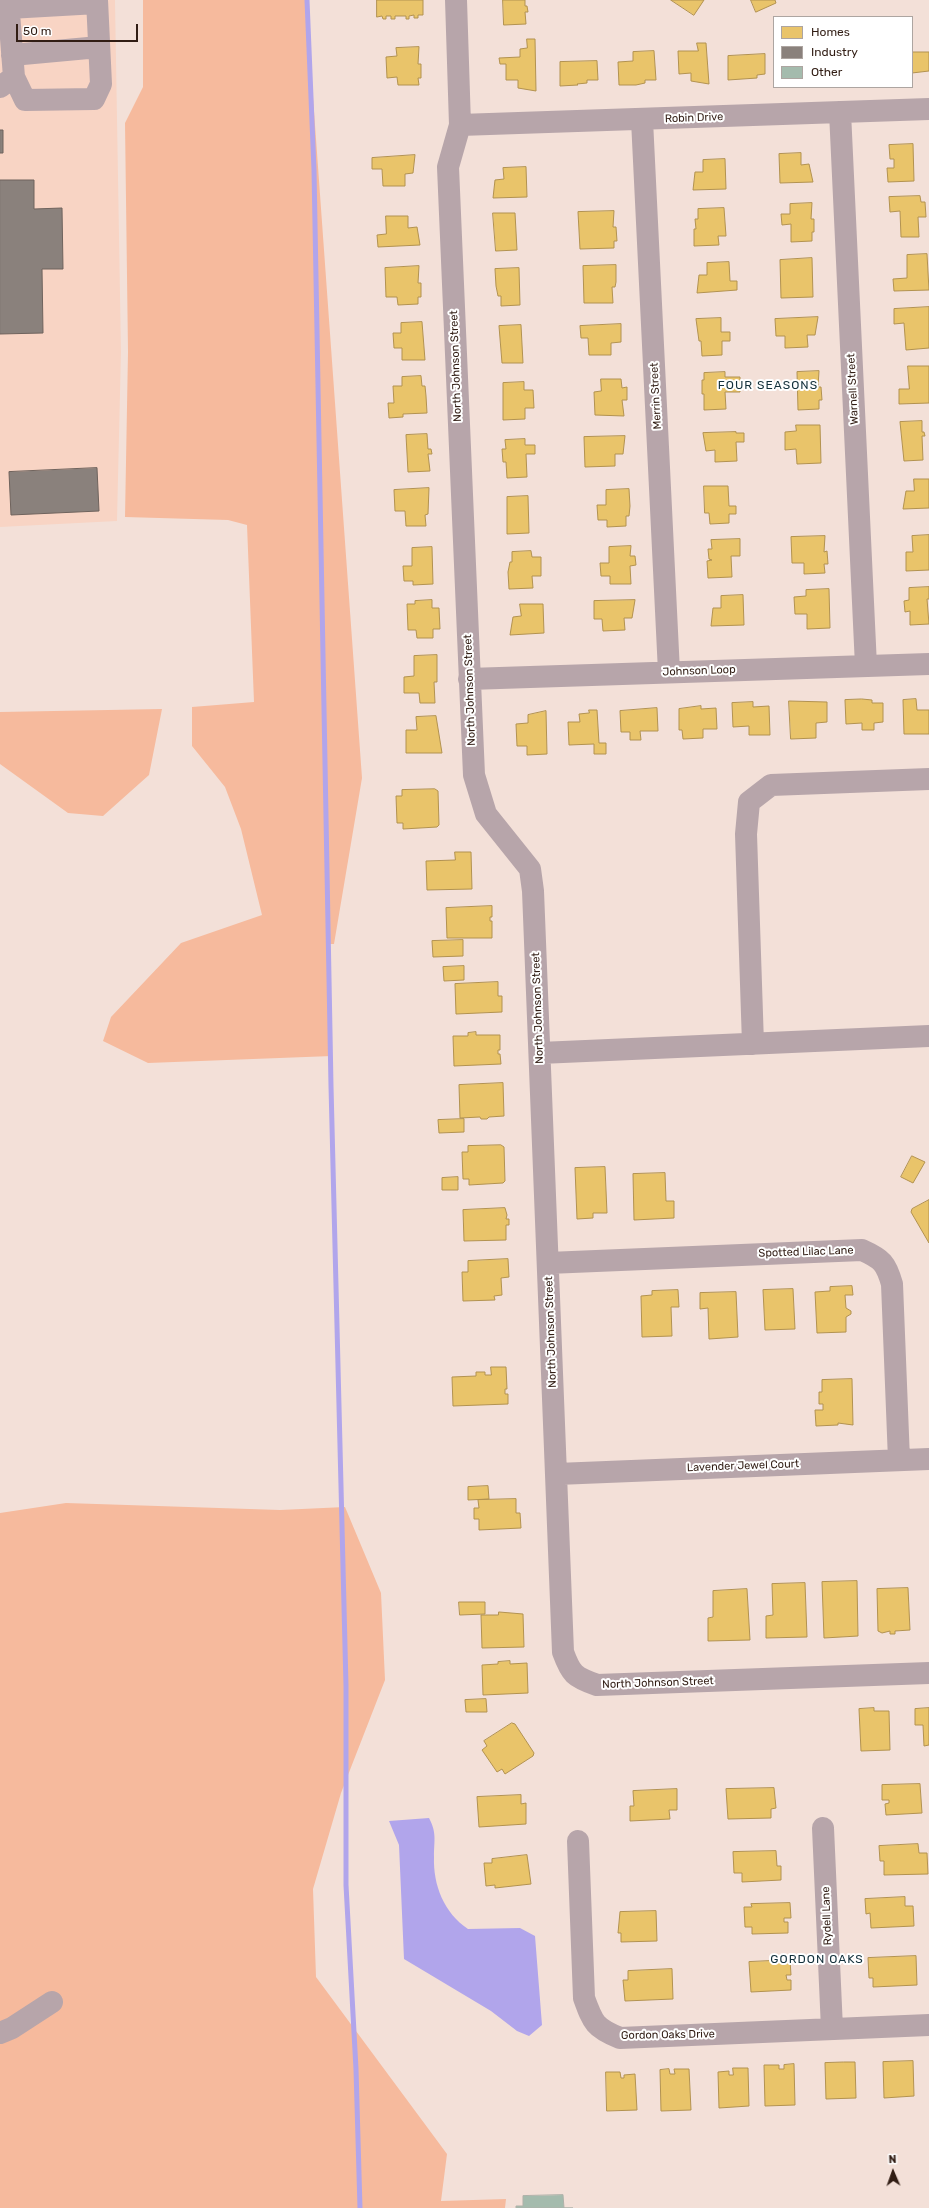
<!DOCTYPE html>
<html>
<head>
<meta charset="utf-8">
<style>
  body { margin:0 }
  #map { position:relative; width:929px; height:2208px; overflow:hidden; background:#f3e0d8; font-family:Rubik,sans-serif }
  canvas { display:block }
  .legend { position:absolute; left:773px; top:16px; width:140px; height:72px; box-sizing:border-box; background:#fff; border:1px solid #ada5a1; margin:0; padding:5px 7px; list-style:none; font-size:12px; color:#311d14 }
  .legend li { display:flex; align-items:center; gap:8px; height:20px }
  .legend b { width:20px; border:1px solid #ada5a1 }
  .north { position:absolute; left:873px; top:2152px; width:40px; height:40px; -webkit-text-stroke:3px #fff; paint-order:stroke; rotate:358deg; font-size:11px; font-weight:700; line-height:16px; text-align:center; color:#311d14 }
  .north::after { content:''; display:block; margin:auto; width:14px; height:18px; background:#311d14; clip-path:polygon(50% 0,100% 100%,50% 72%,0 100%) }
  .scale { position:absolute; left:16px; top:24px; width:122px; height:18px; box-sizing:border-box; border:2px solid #311d14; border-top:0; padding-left:5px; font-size:12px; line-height:14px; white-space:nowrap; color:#311d14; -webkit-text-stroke:3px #fff; paint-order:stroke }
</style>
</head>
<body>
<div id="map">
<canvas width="929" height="2208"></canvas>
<ul class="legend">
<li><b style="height:11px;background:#e9c46a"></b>Homes</li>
<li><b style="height:11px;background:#8a817c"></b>Industry</li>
<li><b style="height:11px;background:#a4bbad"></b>Other</li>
</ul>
<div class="north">N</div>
<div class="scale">50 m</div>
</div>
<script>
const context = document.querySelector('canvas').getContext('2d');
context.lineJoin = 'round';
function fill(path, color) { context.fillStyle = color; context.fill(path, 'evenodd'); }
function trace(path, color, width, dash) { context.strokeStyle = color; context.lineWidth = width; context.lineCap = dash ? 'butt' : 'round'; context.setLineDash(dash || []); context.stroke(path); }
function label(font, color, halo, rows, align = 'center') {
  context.font = font + ' Rubik,sans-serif'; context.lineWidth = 4; context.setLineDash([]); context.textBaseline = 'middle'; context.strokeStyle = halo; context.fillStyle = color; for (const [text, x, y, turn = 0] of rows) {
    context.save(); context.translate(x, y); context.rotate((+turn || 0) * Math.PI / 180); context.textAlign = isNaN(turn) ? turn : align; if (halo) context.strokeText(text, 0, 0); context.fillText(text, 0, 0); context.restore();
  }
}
const built = new Path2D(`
  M0,0H115L121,352L117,521L0,527Z`);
const green = new Path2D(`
  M143,0H306L362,778L334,944H328L332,1056L148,1063L103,1041L111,1017L181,943L262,915L241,829L225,787L192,746V707L254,702L247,525L228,520L125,517L128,352L125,123L143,87Z
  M162,709L149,775L103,816L68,813L0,764V712Z
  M66,1503L280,1510L345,1507L381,1593L385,1680L341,1793L313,1889L316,1977L447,2154L441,2201L506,2199L505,2208H0V1513Z`);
const water = new Path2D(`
  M429,1818C437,1833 434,1840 434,1857C433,1885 444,1913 468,1929L520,1928L535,1936L542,2025L529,2036L517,2031L491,2011L404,1959L399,1845L389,1821Z`);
const homes = new Path2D(`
  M377,0H423V15H418V18H414V15L409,16V19H406V16H395V19H391V16H386V19H383L382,16L377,17Z
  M503,0H525V6H527L528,12H525L526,24L504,25Z
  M671,0H704L694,15Z
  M751,0H775L776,3L756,12Z
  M527,39H535L536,91L518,88V80H506V64H500L499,58L520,57V49L527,48Z
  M697,43H706L709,84L691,81V73L679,74L678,51H698Z
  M419,47L418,64H421V78H418L419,85H398L397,77L387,78L386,57L397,56L396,48Z
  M654,51L656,80H645V83L636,85H619L618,62L633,61V52Z
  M912,52H929V71L912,73Z
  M765,54V74L757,75V78L728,80V56Z
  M597,61L598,80H587V83L577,84L578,85L560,86V62Z
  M913,144L914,181L888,182L887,168H894V159H890L889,145Z
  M801,153V165L809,164L813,182L780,183L779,154Z
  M415,155L413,173L405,174V186H383L382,169H372V158Z
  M725,159L726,189L693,190L695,172H703V160Z
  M526,167L527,197L493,198L495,180L504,179L503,168Z
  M920,196L921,202H925L926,217H918L919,237H901L900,211L890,212L889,197Z
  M812,203L811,219H814V232H812V241L791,242V224L782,225L781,214H790V204Z
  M724,208L726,236H718L719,245L694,246V229H696L695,219H698V209Z
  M614,211L613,227H616L617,241H614V248L580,249L578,212Z
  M493,213H515L517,250L496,251Z
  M386,216H408V228L417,227L420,245L378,247L377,235L386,234Z
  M927,254L929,290L894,291L893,279L907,278V255Z
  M812,258L813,297L781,298L780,260Z
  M729,262L730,281H737V290L697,293L699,275H707V263Z
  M616,265V282L615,287H612L613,303H584L583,266Z
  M419,266L418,283H421V297H418V304L398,305L397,297H386L385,268Z
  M519,268L520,305L501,306V296H498L496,286L495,269Z
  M929,307V348L906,350L904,323L894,324V309Z
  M818,317L815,335H807L808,347L785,348V336H776L775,319Z
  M721,318V332H730V341H722V355L702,356L701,341H699L696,319Z
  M422,322L425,360H402V348H394L393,333H401V323Z
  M621,324V342L611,343V355H589L588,338H581L580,326Z
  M521,325L523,363H502L499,326Z
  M908,366H929V403L899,404V389H909Z
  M819,371L818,387H821L822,400H819V409L798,410L797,372Z
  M725,372V377H740V392H725L726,409L704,410V394H702V380H704V373Z
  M421,376L422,386H425L426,396L427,413L403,414V417L389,418L388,403H394L393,386H402V377Z
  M601,379H621L622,388L627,387V400H622L624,416L595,415L594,392L601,391Z
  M524,382V390H533L534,408H525V419L503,420V383Z
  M922,421V432H924L925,436H922L923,460L904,461L900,422Z
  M796,425H820L821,463L797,464L796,449L785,450V432L796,431Z
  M736,432V433H744V442H736L737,461L715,462V450L706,451L703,433Z
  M427,434L428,449H431L432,454H428L430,471L408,472L406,435Z
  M625,436L623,454H615V466L585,467L584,437Z
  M525,439V445H535V454H526L527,477L507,478L506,462H503L502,449H506L505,440Z
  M914,479H929V508L903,509L906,491H914Z
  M704,486H728L729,506H736V514H729V523L710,524L709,513H705Z
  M429,488L428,514L425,515L426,526H406L405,511H395L394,490Z
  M629,489L630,506L629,516H626V526L607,527V520H598L597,505H606V490Z
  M528,496L529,533L507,534V497Z
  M929,535V570L906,571V552H913L912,536Z
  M825,536L824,552L827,551L828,564H824L825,573L804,574V563H792L791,537Z
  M740,539V556H731L732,577L708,578L707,561L712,560L709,559L708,549H712L711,540Z
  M631,546L630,556H635L636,565L630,566L631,584H610V576H601L600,563H609V547Z
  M432,547L433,584L413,585V581H404L403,566H412V548Z
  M531,551L532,557H541V576H532L533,588L509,589L508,572L510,562H512V552Z
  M929,587V599H927L929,624L910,625V611L905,612L904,601L909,600V588Z
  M829,589L830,628L807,629V614H795L794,597L806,596V590Z
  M743,595L744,625L711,626L713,608H721V596Z
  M432,600V608H439L440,629H433V638H417L416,630H408L407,604H415V601Z
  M635,600L632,618H624L625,630L603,631L602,619H594V601Z
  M520,604H543L544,633L510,635L513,617L521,616Z
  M437,655V682H434L435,703H420L419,693H404V677L414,676V656Z
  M862,699L872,700V703H883V722L874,723V730H862V723L846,724L845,700Z
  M916,699L917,710H929V734H904L903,700Z
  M789,701L827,702V722L816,723V738L791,739Z
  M753,702V707L769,706L770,735H749V726L733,727L732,703Z
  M701,706V709L716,708L717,729H703V738L683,739L682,730H679V709Z
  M657,708L658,731H640L641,740H630V732H621L620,711Z
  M589,710H597L599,743H606V754H594V744L569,745L568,722H580L579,714L589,713Z
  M546,711L547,754L527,755V746H517L516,724L528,723V715Z
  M436,716L442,753H406V730H417L416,717Z
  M435,789L438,791L439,825L437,827L403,829V823H397L396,796H402V790Z
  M455,852H471L472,889L427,890L426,861L455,860Z
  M492,906V917H490V921H492V938H447L446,908Z
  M463,940V956L433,957L432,941Z
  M464,966V980L444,981L443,967Z
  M498,982V996H502V1012L456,1014L455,984Z
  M476,1032V1035H500V1050H498V1054H500L501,1064L454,1066L453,1036H468V1033Z
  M503,1083L504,1116L489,1117L487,1119H481L480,1117L460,1118L459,1085Z
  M464,1119V1132L439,1133L438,1120Z
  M501,1145L504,1147L505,1181L503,1183L469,1185V1179H463L462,1152H468V1146Z
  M912,1156L925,1162L913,1183L901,1177Z
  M605,1167L607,1213H593V1218L577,1219L575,1168Z
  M665,1173L666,1201H674V1218L634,1220L633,1174Z
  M458,1177V1190H442V1178Z
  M929,1200V1243L911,1212L912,1209Z
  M505,1208L507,1215L506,1219H509V1225H506V1240L464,1241L463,1210Z
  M508,1259L509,1277L501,1278L502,1295L494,1296L495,1300L463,1301L462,1272H468V1261Z
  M852,1286L853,1295H845L846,1308L851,1311V1314L846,1317V1332L817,1333L815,1292L830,1291V1287Z
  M793,1289L795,1329L765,1330L763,1290Z
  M678,1290L679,1307H671L672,1336L642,1337L641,1296L652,1295V1291Z
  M736,1292L738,1337L709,1339L708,1308L700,1309V1293Z
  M491,1367H506L507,1389H505V1394H508V1404L453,1406L452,1377L476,1376V1372H485V1375H491Z
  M852,1379L853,1425L838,1423V1425L816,1426L815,1410H823V1404H819V1392H822V1380Z
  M488,1486L489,1499L468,1500V1487Z
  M516,1499V1513H520L521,1528L479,1530V1519H474V1508H479L478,1500Z
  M857,1581L858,1636L824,1638L822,1582Z
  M805,1583L807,1637L766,1638V1616L773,1615L772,1584Z
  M908,1588L910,1630L895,1631V1634H890V1631L882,1633L878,1631L877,1589Z
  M747,1589L750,1640L708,1641V1618L713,1617V1591Z
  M459,1602H485V1614L460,1615Z
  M499,1612L523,1614L524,1647L482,1648L481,1615H498Z
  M510,1661V1664L527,1663L528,1693L483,1695L482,1665L498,1664V1662Z
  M486,1699L487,1712H466L465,1700Z
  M874,1708V1711H889L890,1750L861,1751L859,1709Z
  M929,1708V1745L924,1746L923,1725H915V1709Z
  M512,1723L515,1724L534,1753L533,1756L505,1774L502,1769L497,1772L482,1750L487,1746L484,1741Z
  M920,1784L922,1813L886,1815L885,1804L889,1803V1800H882V1785Z
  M774,1788L776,1808L771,1809V1818L728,1819L726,1789Z
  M677,1789V1810H669L670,1819L630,1821V1806H634L633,1791Z
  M521,1795V1804L526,1803V1824L479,1827L477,1797Z
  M918,1844L919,1853H927L928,1874L884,1875V1861H880L879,1846Z
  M776,1851L777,1866H781V1880L742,1882V1873H734L733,1852Z
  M527,1855L531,1884L495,1888V1885L486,1886L484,1863H492V1859Z
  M905,1897V1906H913L914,1926L871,1928L870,1913L866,1914L865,1899Z
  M790,1903L791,1918H784V1922H788V1933L752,1934V1927H745L744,1907H752L751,1904Z
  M656,1911L657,1941L621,1942V1933H618L620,1912Z
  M916,1956L917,1985L873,1987V1978H869L868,1958Z
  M790,1960L791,1975H786L787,1980H791V1990L751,1992L749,1962Z
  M672,1969L673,1999L625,2001L623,1980H628V1971Z
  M913,2061L914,2096L884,2098L883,2062Z
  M844,2062H855L856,2098L826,2099L825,2063Z
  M794,2064L795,2105L765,2106L764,2065H779V2069H784V2065Z
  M733,2068H748L749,2106L719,2108L718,2072L729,2071V2075H733Z
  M669,2069L670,2074H675L674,2069H689L691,2110L661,2111L660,2070Z
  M606,2072H620L621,2078H624V2075L635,2074L637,2110L607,2111Z`);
const industry = new Path2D(`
  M0,130H3V153H0Z
  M0,180H34V209L62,208L63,269H42L43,333L0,334Z
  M97,468L99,511L11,515L9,472Z`);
const stream = new Path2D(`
  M307,0L314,170L331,1086L346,1686V1885L356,2069L360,2208`);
const building = new Path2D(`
  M563,2195L564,2208H573H516V2206H523V2196Z`);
const minor = new Path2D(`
  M456,0L460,125L448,167L474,775L486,814L530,869L533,891L563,1652C571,1674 574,1677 597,1685L929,1673
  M9,8L97,3
  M12,55L99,47
  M14,77L25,100L94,99L101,84L97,0
  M0,87L14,77L8,0
  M840,112L866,666
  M642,120L669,672
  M460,125L929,109
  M469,679L929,664
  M753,1044L746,834L749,802L771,785L929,779
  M540,1053L929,1036
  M548,1263L862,1250C882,1259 886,1263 892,1284L899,1460
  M557,1474L929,1459
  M823,1828L832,2029
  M578,1841L584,1998C593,2023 595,2028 620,2038L929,2025
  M0,2033L12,2028L52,2002`);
const streetNames = [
  ["Robin Drive",694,118,-2],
  ["North Johnson Street",456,366,-92],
  ["Warnell Street",853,389,-93],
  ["Merrin Street",656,396,-93],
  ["Johnson Loop",699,671,-2],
  ["North Johnson Street",470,690,-92],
  ["North Johnson Street",538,1008,-92],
  ["Spotted Lilac Lane",806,1252,-2],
  ["North Johnson Street",551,1332,-92],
  ["Lavender Jewel Court",743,1466,-2],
  ["North Johnson Street",658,1683,-2],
  ["Rydell Lane",827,1916,-92],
  ["Gordon Oaks Drive",668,2035,-1]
];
const neighbourhoodNames = [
  ["FOUR SEASONS",768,386],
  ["GORDON OAKS",817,1960]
];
fill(built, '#f8d4c4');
fill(green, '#f6ba9d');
fill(water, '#b1a5eb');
fill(homes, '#e9c46a');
trace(homes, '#b29250', 1);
fill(industry, '#8a817c');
trace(industry, '#6f635d', 1);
trace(stream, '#b1a5eb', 5);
fill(building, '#a4bbad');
trace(building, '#aeb1a9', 1);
trace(minor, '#b7a5aa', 22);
label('11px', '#311d14', '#fff', streetNames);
context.letterSpacing = '1px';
label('12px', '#13303b', '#fff', neighbourhoodNames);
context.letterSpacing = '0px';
</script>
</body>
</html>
